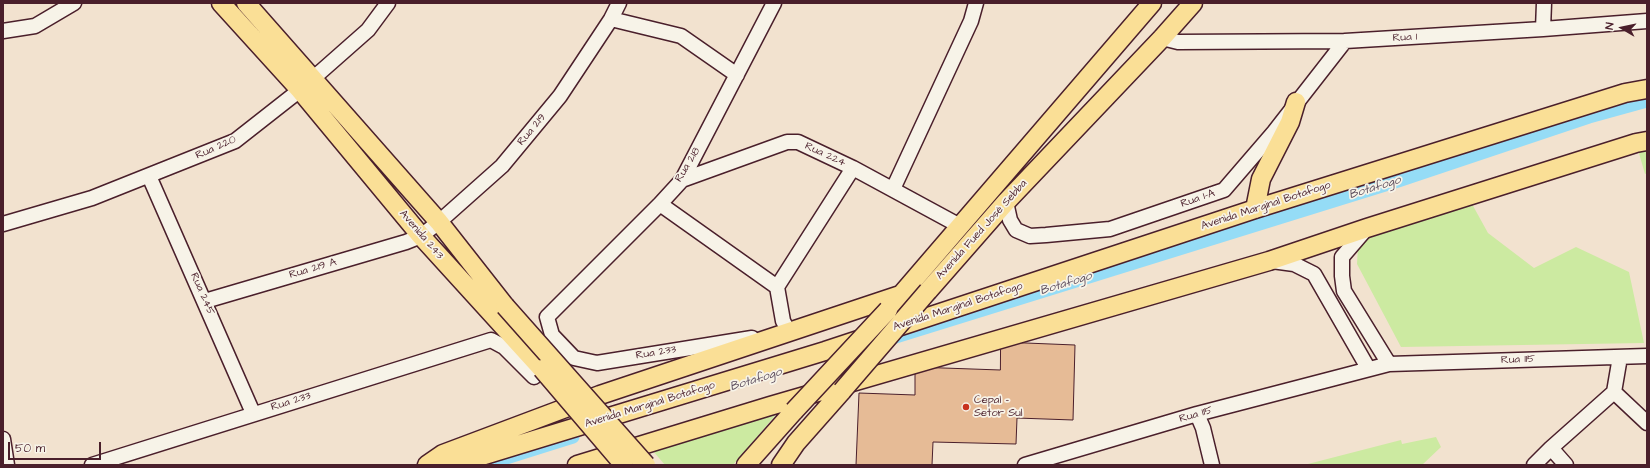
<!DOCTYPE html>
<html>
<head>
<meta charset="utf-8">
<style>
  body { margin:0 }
  #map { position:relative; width:1650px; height:468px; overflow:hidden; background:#f2e2cf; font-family:"Architects Daughter",sans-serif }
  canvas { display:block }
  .frame { position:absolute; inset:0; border:4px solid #4a1f2b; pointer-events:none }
  .north { position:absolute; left:1602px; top:8px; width:40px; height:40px; -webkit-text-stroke:3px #f7f3e8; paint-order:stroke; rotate:279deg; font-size:11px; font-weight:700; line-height:16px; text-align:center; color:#4a1f2b }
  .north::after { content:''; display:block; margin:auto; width:14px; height:18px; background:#4a1f2b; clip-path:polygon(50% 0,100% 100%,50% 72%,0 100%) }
  .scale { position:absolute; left:8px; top:442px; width:93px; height:18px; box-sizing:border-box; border:2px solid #4a1f2b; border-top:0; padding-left:5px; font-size:12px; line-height:14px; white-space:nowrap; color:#4a1f2b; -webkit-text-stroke:3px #f7f3e8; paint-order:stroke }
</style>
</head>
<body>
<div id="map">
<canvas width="1650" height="468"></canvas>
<div class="frame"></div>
<div class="north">N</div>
<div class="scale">50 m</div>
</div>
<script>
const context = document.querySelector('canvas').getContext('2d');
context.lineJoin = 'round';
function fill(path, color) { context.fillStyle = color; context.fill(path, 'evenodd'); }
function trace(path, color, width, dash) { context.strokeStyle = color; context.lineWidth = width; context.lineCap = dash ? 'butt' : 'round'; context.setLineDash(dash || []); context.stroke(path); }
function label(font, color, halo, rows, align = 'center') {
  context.font = font + ' "Architects Daughter",sans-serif'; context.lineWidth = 3.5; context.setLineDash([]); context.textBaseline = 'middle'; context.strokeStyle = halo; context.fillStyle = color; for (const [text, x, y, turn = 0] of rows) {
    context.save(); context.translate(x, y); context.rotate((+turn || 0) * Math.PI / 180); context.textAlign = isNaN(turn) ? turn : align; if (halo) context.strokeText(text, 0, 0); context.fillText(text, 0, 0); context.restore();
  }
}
const green = new Path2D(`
  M1647,141V173L1645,174L1636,143Z
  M1472,204L1488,233L1534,268L1576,247L1629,272L1644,343L1401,347L1357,264L1358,247L1372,228Z
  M785,404L733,465H665L647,444Z
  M1436,437L1441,447L1422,465H1304L1401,440L1402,444Z`);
const canal = new Path2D(`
  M886,340L1398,181L1589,117L1647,101
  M484,465L573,437`);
const building = new Path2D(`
  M1001,342L1075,345L1073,420L1017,418L1016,444L933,442L932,465H856L859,393L915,395V367L1000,370Z`);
const minor = new Path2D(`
  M611,19L681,36L737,75
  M1543,29L1544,3
  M3,31L35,26L74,3
  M1162,38L1178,42L1345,41L1543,29L1647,21
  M149,176L253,413
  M682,180L787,142H798L853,168L960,226
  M893,189L971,21L976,3
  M1006,202L1010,220L1016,230L1030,236L1046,235L1110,229L1224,190L1274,132L1345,41
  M660,204L777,287
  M3,224L92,198L235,141L300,90L368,30L388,3
  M1367,228L1342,257V276L1344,291L1389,364
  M1272,261L1294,264L1314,274L1368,368
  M777,287L783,321L789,332L780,334
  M777,287L853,168
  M205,301L406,242L421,236L439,222L502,166L560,96L611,19L619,3
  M752,338L597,363L574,358L552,335L547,317L660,204L682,180L774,3
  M1614,392L1647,423
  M1197,414L1203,428L1212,465
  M3,439L7,465
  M1551,448L1566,465
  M92,465L491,340L504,347L534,377
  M1025,465L1197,414L1389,364L1647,356
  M1534,465L1551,448L1614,392L1620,357`);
const major = new Path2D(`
  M221,3L300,90L421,236L542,369
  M246,3L439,222L505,306
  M1255,209L1261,179L1290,122L1296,102
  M928,291L1006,202L1162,38L1193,3
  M893,304L1152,3
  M427,465L443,454L600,395L900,295
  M452,465L825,351L1255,209L1625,93L1647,89
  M577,465L770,406L1269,261L1367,228L1636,143L1647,141
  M746,465L794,411
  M781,465L796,443L842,391`);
const majorBridge = new Path2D(`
  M505,306L646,465
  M542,369L624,465
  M842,391L928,291
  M794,411L888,310`);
const markers = [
  [966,407,4,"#c8321e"]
];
const streetNames = [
  ["Rua 1",1405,38,-3],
  ["Rua 219",532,130,-50],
  ["Rua 220",216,148,-24],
  ["Rua 224",825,155,25],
  ["Rua 218",688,165,-59],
  ["Rua 1-A",1198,199,-19],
  ["Avenida Marginal Botafogo",1266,206,-18],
  ["Avenida Fued José Sebba",982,230,-48],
  ["Avenida 243",421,235,49],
  ["Rua 219 A",313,269,-16],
  ["Rua 245",202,294,66],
  ["Avenida Marginal Botafogo",958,307,-18],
  ["Rua 233",656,353,-9],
  ["Rua 115",1518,360,-2],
  ["Rua 233",291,402,-17],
  ["Avenida Marginal Botafogo",650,405,-17],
  ["Rua 115",1196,415,-16]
];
const poiNames = [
  ["Cepal -",974,401],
  ["Setor Sul",974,414]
];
const waterNames = [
  ["Botafogo",1375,188,-17],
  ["Botafogo",1066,284,-17],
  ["Botafogo",756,380,-17]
];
fill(green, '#cceaa1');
trace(canal, '#95dcf6', 13);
fill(building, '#e6bb96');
trace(building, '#4a1f2b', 1);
trace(minor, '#4a1f2b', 17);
trace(major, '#4a1f2b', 21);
trace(minor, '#f7f3e8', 14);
trace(major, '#fadf96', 18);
trace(majorBridge, '#4a1f2b', 21, []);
trace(majorBridge, '#fadf96', 18);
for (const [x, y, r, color] of markers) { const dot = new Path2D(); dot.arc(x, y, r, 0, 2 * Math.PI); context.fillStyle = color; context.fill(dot); trace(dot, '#f7f3e8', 1.5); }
label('11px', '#4a1f2b', '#f7f3e8', streetNames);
label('11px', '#4a1f2b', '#f7f3e8', poiNames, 'left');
label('italic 12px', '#5d4e5e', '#f7f3e8', waterNames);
</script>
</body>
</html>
